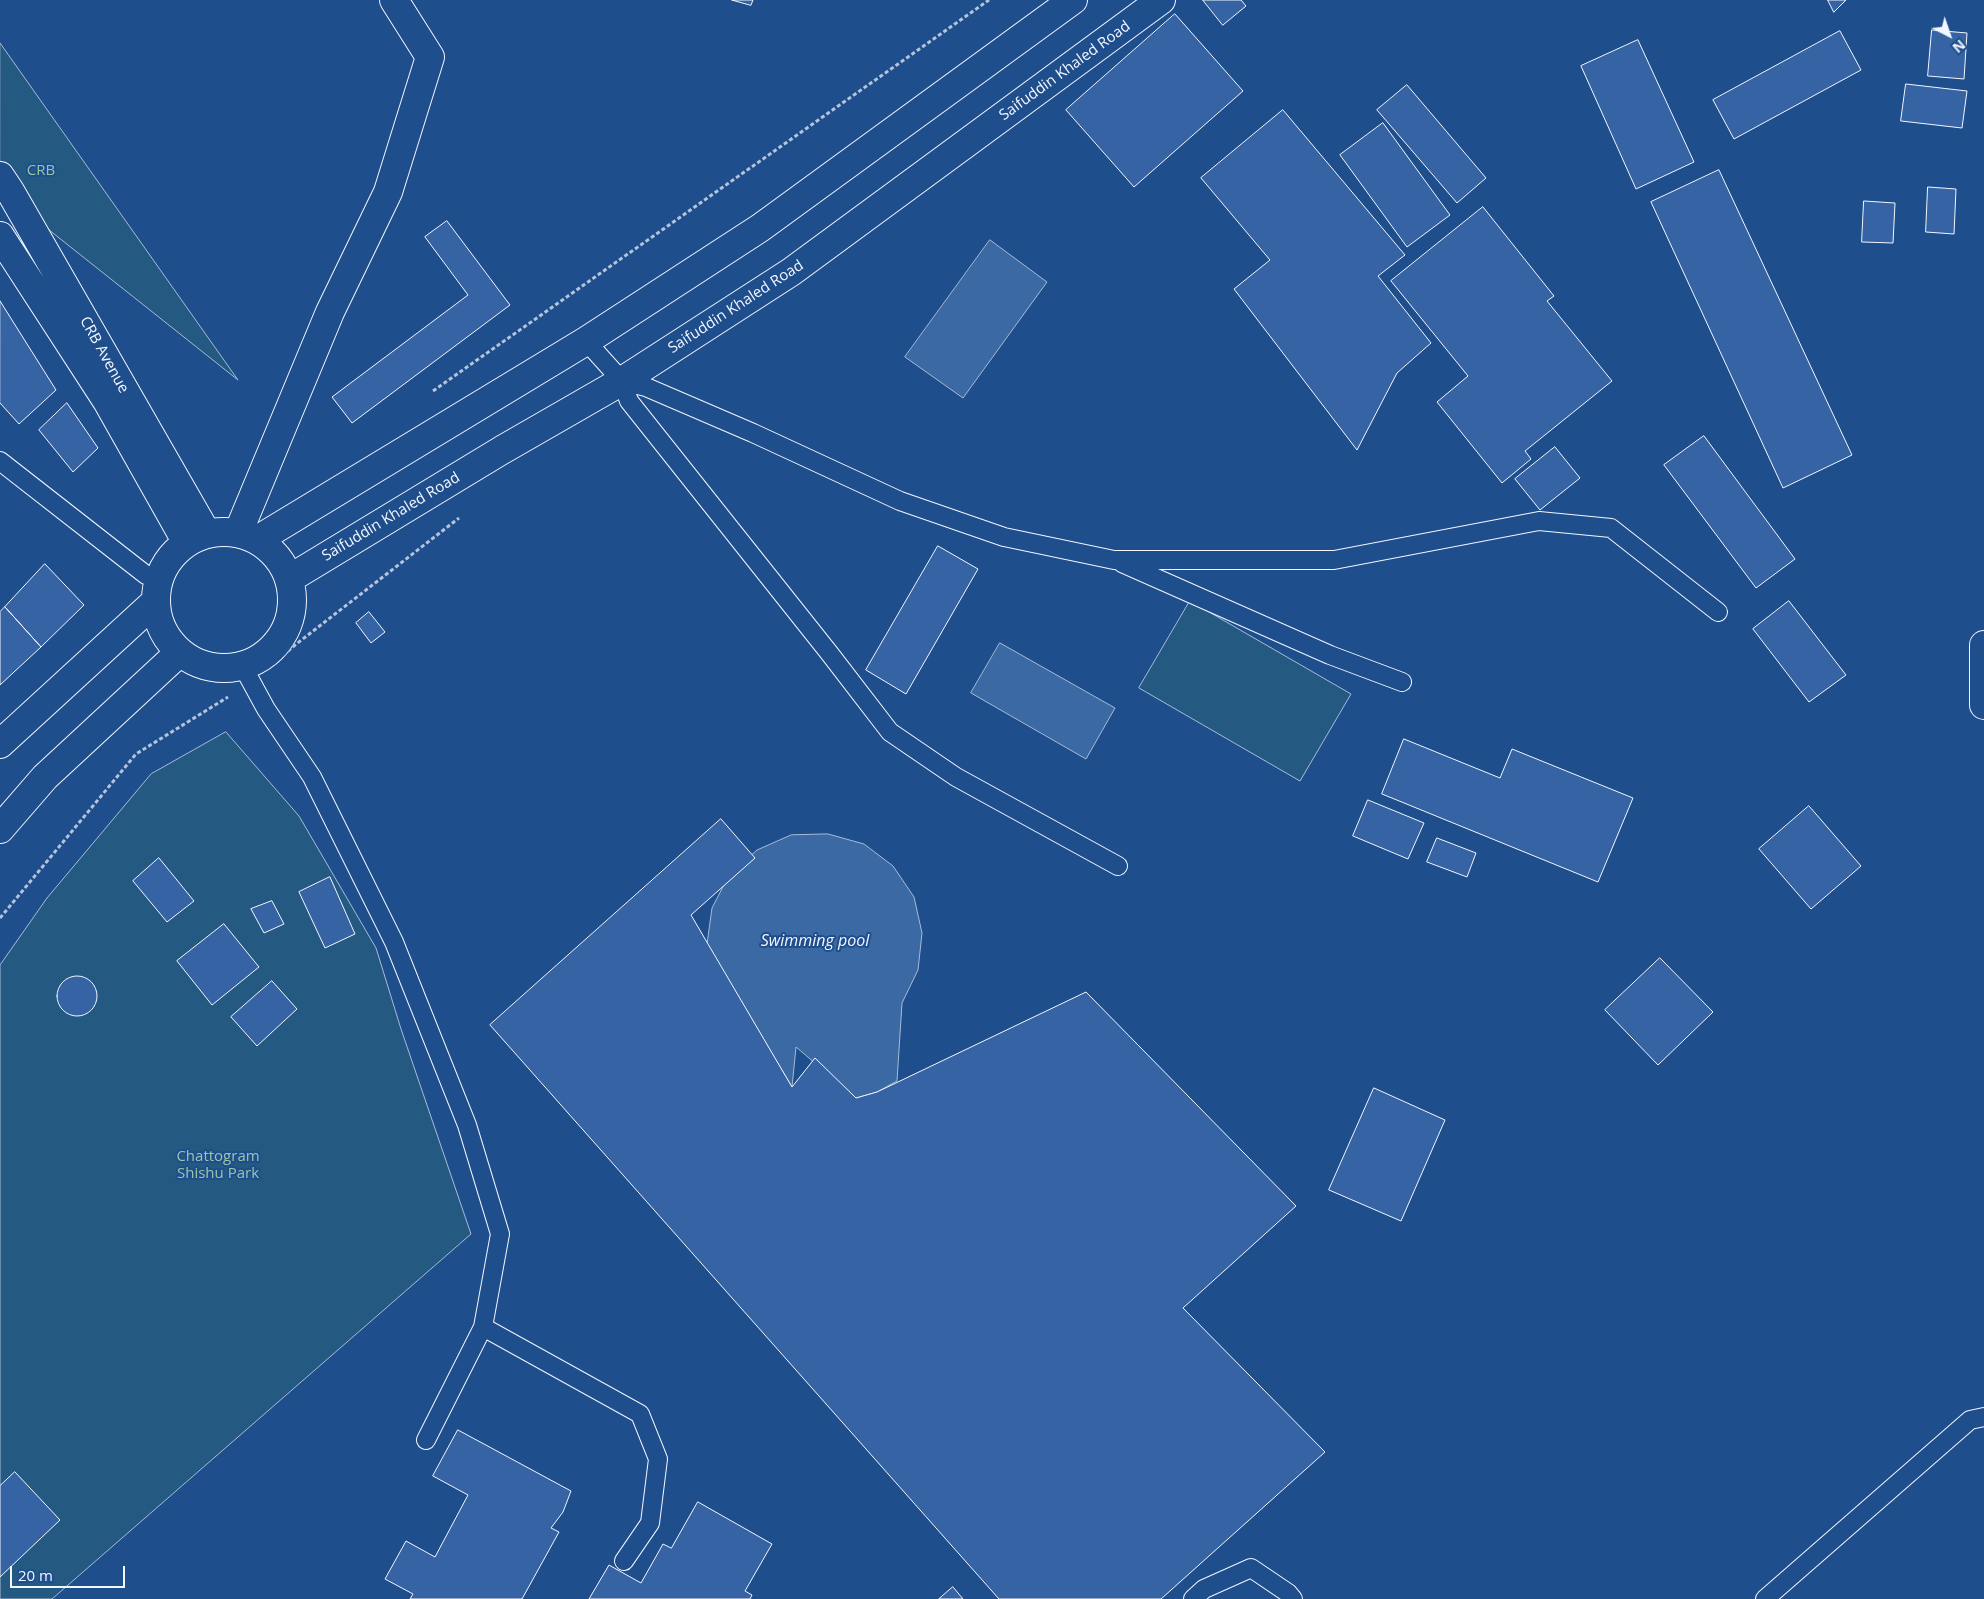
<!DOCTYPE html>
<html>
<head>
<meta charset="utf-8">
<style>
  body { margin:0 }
  #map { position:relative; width:1984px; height:1599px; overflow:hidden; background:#1f4e8c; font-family:"Open Sans",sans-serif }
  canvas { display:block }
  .north { position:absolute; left:1924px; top:10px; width:50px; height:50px; -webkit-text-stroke:4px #1f4e8c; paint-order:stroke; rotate:139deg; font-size:14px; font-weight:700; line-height:20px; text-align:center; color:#f2f6ff }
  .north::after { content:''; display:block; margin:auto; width:18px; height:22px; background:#f2f6ff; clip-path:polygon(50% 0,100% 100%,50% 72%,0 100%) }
  .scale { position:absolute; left:10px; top:1566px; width:115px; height:22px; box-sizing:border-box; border:2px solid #f2f6ff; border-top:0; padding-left:6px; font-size:15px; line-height:18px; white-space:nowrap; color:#f2f6ff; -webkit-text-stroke:4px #1f4e8c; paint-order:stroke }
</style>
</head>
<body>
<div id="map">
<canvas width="1984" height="1599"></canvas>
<div class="north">N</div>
<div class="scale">20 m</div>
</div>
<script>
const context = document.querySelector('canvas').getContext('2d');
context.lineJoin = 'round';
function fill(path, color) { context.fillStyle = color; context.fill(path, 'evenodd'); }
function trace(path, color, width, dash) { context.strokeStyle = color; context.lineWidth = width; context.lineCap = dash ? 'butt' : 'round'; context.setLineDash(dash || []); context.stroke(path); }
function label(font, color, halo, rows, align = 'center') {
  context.font = font + ' "Open Sans",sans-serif'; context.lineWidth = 4; context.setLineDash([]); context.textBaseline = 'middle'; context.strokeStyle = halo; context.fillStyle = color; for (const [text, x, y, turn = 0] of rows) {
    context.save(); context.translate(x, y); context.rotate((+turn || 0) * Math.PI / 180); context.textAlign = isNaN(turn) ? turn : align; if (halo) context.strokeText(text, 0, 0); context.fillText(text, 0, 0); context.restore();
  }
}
const green = new Path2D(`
  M0,43L238,380L0,191Z
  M1190,601L1351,694L1300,781L1139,688Z
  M226,732L299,816L376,948L401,1029L471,1234L52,1599H0V965L47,898L151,774Z`);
const water = new Path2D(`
  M990,240L1047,282L963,398L905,357Z
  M1000,643L1115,708L1086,759L971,693Z
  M828,834L864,844L893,866L914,897L922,933L918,970L902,1003L897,1081L877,1092L856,1098L796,1047L792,1087L707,944L712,908L729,875L757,850L791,835Z`);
const building = new Path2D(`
  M732,0H753L751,5Z
  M1203,0H1241L1246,6L1223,25Z
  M1828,0H1846L1834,12Z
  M1175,14L1243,91L1134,187L1066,110Z
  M1932,30L1967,33L1964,79L1928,76Z
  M1840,31L1861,70L1734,139L1713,100Z
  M1638,40L1694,162L1636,189L1581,66Z
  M1906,84L1967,91L1962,128L1901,121Z
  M1407,85L1486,178L1457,203L1377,110Z
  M1283,110L1405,255L1378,276L1431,343L1397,373L1357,450L1234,289L1270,260L1201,178Z
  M1383,123L1450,215L1407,247L1340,155Z
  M1719,170L1852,455L1783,488L1651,202Z
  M1928,187L1956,189L1954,234L1926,232Z
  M1864,201L1895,203L1893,243L1862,242Z
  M1483,207L1554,296L1547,301L1612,381L1525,451L1531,459L1502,483L1437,402L1468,376L1391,281Z
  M447,221L510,305L352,423L332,397L468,295L425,237Z
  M0,301L56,390L19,424L0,403Z
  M67,403L98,448L73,472L39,430Z
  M1704,436L1795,559L1756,588L1664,465Z
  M1555,447L1580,478L1540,510L1515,479Z
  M938,546L978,569L906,694L866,670Z
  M45,564L84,605L41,647L5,607Z
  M1789,601L1846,675L1809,702L1753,629Z
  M5,607L41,647L0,685V612Z
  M369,612L385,632L371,643L356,623Z
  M1404,739L1500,778L1512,749L1633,798L1598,882L1382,794Z
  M1368,800L1424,823L1408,859L1353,836Z
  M1809,806L1861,866L1811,909L1759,849Z
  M721,819L755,858L691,915L792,1087L815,1058L856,1098L877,1092L1086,992L1296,1206L1183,1308L1325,1452L1161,1599H999L490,1025Z
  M1437,838L1476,853L1467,877L1427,862Z
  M159,858L194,901L167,922L133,881Z
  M330,877L355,934L325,948L299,892Z
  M272,901L284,924L264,933L251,909Z
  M224,924L259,967L212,1005L177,961Z
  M1660,958L1713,1012L1658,1065L1605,1010Z
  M57 996a20 20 0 1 1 40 0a20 20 0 1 1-40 0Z
  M272,981L297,1009L257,1046L231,1017Z
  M1374,1088L1445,1120L1401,1221L1329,1190Z
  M458,1430L571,1491L563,1512L551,1528L559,1532L522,1599H410L413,1594L385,1579L406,1541L435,1557L468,1495L433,1476Z
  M15,1472L60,1520L0,1577V1486Z
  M698,1502L772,1544L745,1591L752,1595L750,1599H589L609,1565L641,1583L663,1544L671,1548Z
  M953,1587L963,1599H939Z`);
const path = new Path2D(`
  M433,391L989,0
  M273,664L295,645L459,518
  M0,918L136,754L228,697`);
const lane = new Path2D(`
  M586,341L622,381L629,401L830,654L890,732L956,777L1118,866
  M622,381L646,387L753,433L900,501L1004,537L1114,560H1334L1539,521L1611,528L1718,612
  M0,461L146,575L160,577
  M1122,563L1330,655L1402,682
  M242,665L266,709L312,777L394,942L467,1125L500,1234L483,1327L640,1414L658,1459L650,1523L624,1561
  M426,1440L483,1327
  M1193,1599L1204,1589L1251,1568L1288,1593L1293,1599
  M1765,1599L1970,1420L1984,1417`);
const street = new Path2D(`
  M238,533L330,312L388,192L430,57L394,0`);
const secondary = new Path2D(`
  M0,176L10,191L207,534
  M0,236L107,401L187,543
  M156 600a68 68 0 1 1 136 0a68 68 0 1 1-136 0Z
  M257,540L586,341L760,228L1073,0
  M289,579L502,450L622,381L791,272L1161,0
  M0,744L156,601
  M0,829L45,777L180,652`);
const highway = new Path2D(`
  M1984,645V705`);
const streetNames = [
  ["Saifuddin Khaled Road",1065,71,-36],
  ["Saifuddin Khaled Road",736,307,-33],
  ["CRB Avenue",104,355,61],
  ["Saifuddin Khaled Road",391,517,-31]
];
const parkNames = [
  ["CRB",41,171],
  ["Chattogram",218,1157],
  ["Shishu Park",218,1174]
];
const waterNames = [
  ["Swimming pool",815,941]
];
fill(green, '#245a82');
trace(green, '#a8bbd7', 1);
fill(water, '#3b69a3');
trace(water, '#a8bbd7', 1);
fill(building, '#3563a3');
trace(building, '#f2f6ff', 1);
trace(lane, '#f2f6ff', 20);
trace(street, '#f2f6ff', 30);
trace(secondary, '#f2f6ff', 30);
trace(highway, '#f2f6ff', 30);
trace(path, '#b3c4dc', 3, [4, 2.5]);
trace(lane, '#1f4e8c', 18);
trace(street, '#1f4e8c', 28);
trace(secondary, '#1f4e8c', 28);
trace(highway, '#1f4e8c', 28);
label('15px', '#f2f6ff', '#1f4e8c', streetNames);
label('15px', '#97c8a6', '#1f4e8c', parkNames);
label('italic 16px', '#f2f6ff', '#1f4e8c', waterNames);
</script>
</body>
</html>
